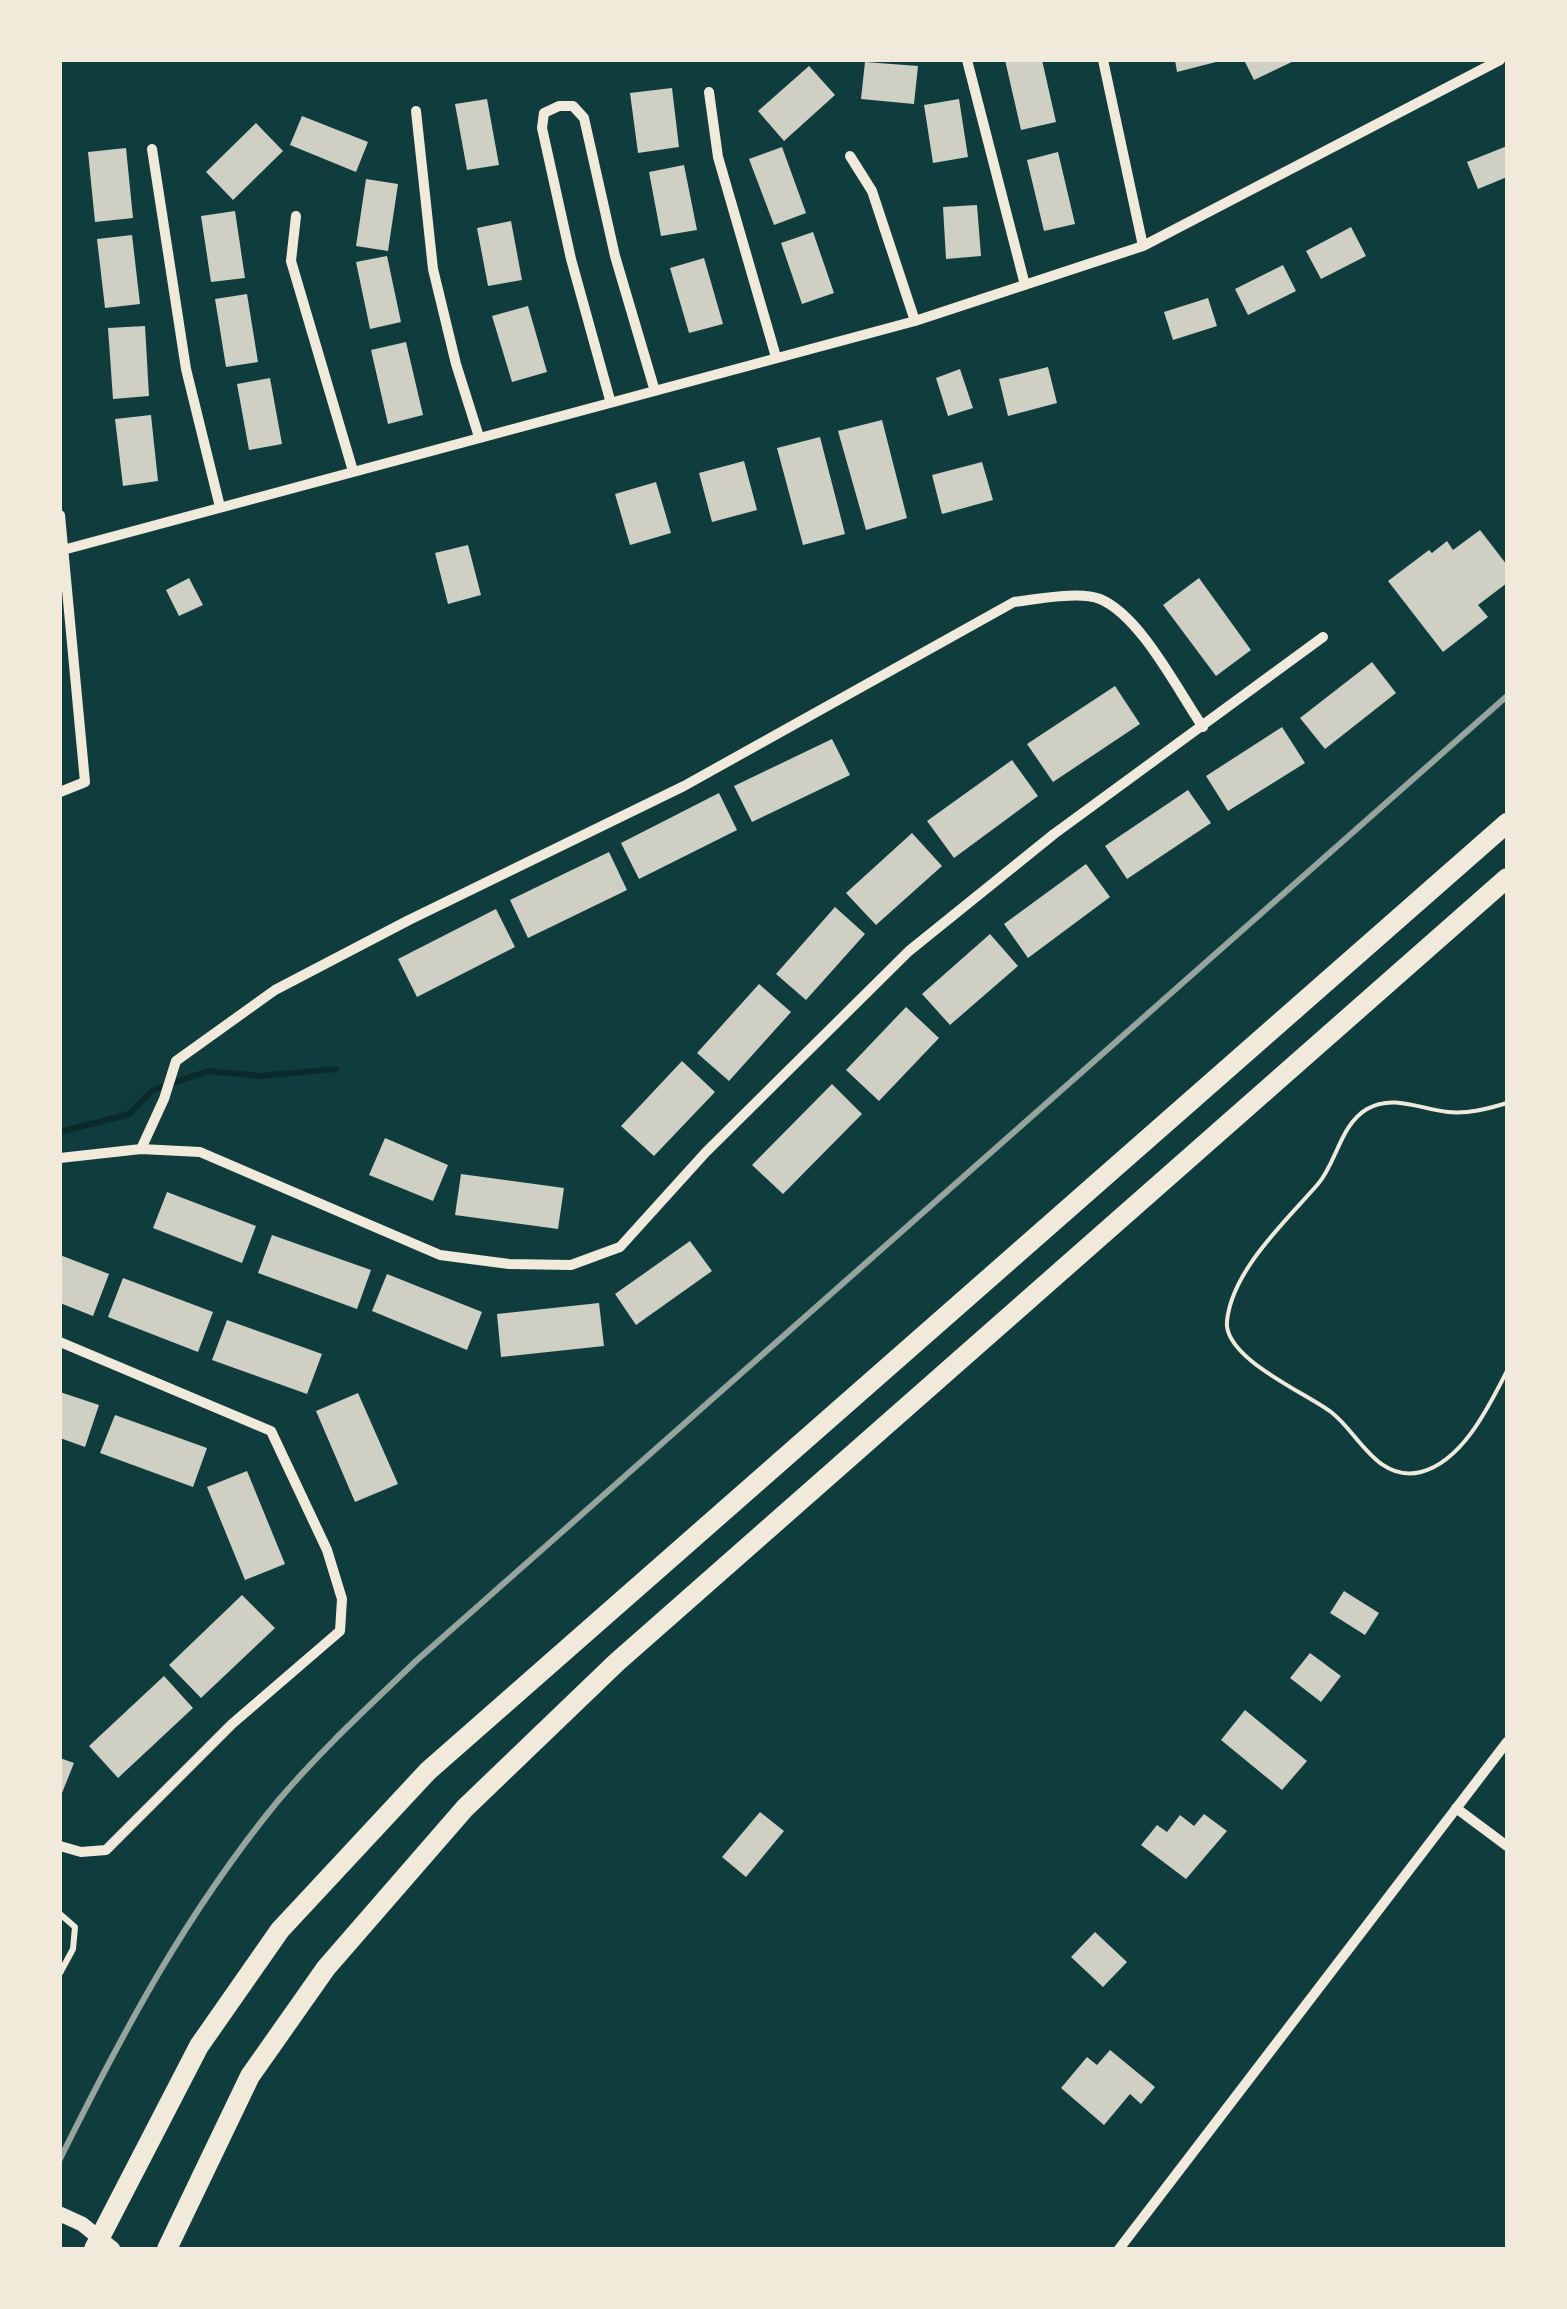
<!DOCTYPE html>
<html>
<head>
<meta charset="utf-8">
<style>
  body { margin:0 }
  #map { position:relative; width:1567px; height:2309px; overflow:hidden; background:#0f3d3e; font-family:Inter,sans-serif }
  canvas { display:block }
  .frame { position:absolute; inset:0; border:62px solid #f1e9da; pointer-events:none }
</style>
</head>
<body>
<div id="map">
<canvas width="1567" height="2309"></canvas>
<div class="frame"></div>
</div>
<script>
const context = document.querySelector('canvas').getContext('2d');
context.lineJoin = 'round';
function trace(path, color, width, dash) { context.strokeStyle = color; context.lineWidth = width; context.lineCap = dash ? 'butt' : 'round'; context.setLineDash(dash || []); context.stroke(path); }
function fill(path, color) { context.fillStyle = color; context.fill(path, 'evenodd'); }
const stream = new Path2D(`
  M60,1132L129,1114L153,1090L208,1071L260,1076L336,1069`);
const building = new Path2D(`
  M1005,60H1042L1056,122L1021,130Z
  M1175,60H1220V61L1177,72Z
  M1244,60H1296L1254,80Z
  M865,62L918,66L914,104L861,99Z
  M809,66L835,95L784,141L758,111Z
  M672,88L679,147L638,153L630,93Z
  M487,99L499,165L467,170L455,104Z
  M959,99L968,157L933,163L924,105Z
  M302,116L368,142L356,172L290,145Z
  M256,123L283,151L233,200L206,172Z
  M1507,146V177L1478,189L1467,162Z
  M782,147L806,213L774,225L749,159Z
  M126,148L133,218L95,222L88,152Z
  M1058,152L1075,224L1044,231L1027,160Z
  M684,165L697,230L661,236L649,172Z
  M366,179L398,184L388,251L356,246Z
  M977,205L981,256L946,259L943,207Z
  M235,211L245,278L211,282L201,216Z
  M511,221L522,280L488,286L477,228Z
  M1351,227L1366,256L1321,279L1306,251Z
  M813,232L834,293L802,304L781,243Z
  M132,235L140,304L105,308L97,239Z
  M387,256L401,322L370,329L356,262Z
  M704,258L723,324L689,333L670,268Z
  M1283,265L1296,291L1248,315L1235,289Z
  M247,294L258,362L226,367L215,299Z
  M1208,298L1217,326L1173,340L1164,312Z
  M528,306L547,372L512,382L492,316Z
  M145,326L149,396L113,399L108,328Z
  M406,342L423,415L388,424L371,350Z
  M1048,367L1057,403L1008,416L999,379Z
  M960,369L973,408L948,416L936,378Z
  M270,378L282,444L249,450L237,384Z
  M151,415L158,481L123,486L115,419Z
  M882,420L907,518L866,530L838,431Z
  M820,437L845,534L803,545L777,448Z
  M744,461L757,510L712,522L699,473Z
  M982,462L993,500L942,514L932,475Z
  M656,482L671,533L630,545L615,494Z
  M1480,530L1507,565V583L1478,605L1488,617L1443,652L1388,581L1429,550L1432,553L1447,541L1453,550Z
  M468,545L481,595L448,604L435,553Z
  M189,578L203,605L179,616L166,590Z
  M1199,578L1251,650L1216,676L1163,605Z
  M1372,662L1396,693L1325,749L1300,718Z
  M1115,686L1140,724L1053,782L1027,744Z
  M1282,727L1305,763L1228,811L1206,776Z
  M832,739L850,775L752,822L734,786Z
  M1012,760L1038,796L954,858L927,821Z
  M1188,790L1211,823L1127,879L1105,846Z
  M719,793L737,830L639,879L621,843Z
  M912,833L942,866L876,925L846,893Z
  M609,852L627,890L528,938L510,900Z
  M1086,864L1110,897L1028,958L1004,924Z
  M835,907L865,934L806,1000L776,974Z
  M496,909L515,947L417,997L398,959Z
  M990,934L1018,966L950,1025L922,994Z
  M759,984L791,1012L729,1081L697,1053Z
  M906,1007L939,1038L879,1101L846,1070Z
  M682,1061L715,1092L654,1156L621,1126Z
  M832,1084L862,1114L783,1194L752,1165Z
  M385,1138L448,1165L433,1201L369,1175Z
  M461,1174L564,1188L558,1229L455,1215Z
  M167,1192L256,1226L242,1263L153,1228Z
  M272,1235L371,1270L357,1309L258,1273Z
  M690,1241L712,1271L636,1325L615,1294Z
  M60,1255L109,1274L93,1316L60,1303Z
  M387,1274L482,1312L467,1350L372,1311Z
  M123,1278L213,1312L198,1352L108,1317Z
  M599,1303L604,1346L501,1357L497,1314Z
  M227,1320L322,1354L307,1394L212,1360Z
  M60,1392L99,1405L85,1447L60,1438Z
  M358,1393L398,1484L355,1502L316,1411Z
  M115,1415L207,1448L193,1487L100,1453Z
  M247,1471L285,1564L245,1580L207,1487Z
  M1344,1591L1379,1613L1365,1635L1330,1613Z
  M242,1595L275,1628L201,1698L169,1665Z
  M1310,1653L1341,1676L1321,1702L1290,1678Z
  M164,1676L193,1708L118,1778L89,1746Z
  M1245,1710L1307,1761L1282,1790L1221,1740Z
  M60,1758L74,1763L60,1798Z
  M760,1812L784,1831L746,1877L722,1857Z
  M1204,1814L1227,1831L1186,1879L1141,1845L1157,1825L1167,1832L1180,1815L1194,1826Z
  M1095,1932L1127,1962L1103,1987L1071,1957Z
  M1110,2050L1155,2087L1141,2104L1130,2094L1104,2125L1061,2088L1087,2057L1097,2065Z`);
const path = new Path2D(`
  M1507,1103C1487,1109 1468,1114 1448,1112C1420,1109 1393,1094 1367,1109C1340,1125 1337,1162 1318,1184C1286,1221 1232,1270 1227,1321C1223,1358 1306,1393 1331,1412C1358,1432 1377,1483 1421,1472C1463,1461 1489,1406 1507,1371`);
const service = new Path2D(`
  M60,1914L75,1927L73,1949L60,1973`);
const minor = new Path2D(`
  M967,60L1025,285
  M1103,60L1143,246
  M709,92L718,157L776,357
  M416,111L433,269L456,364L479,437
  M152,149L186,369L220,507
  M850,156L872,191L915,321
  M296,216L291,261L353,471
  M610,400L571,259L542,128L544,113L559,106H573L584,118L615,256L654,388
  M60,515L85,782L60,792
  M63,550L915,321L1143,246L1500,60
  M141,1149L164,1099L176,1061L275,990L409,920L684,786L1014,602C1036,599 1080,591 1100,599C1141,616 1178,691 1203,727
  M60,1158L141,1149L200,1152L440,1255L509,1264L571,1265L620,1247L706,1152L909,951L1054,834L1323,637
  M60,1342L271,1431L327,1550L342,1599L340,1631L232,1724L106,1850L81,1852L60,1846
  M1456,1808L1507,1846
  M1119,2249L1507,1742`);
const tertiary = new Path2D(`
  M60,2214L82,2224L113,2249`);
const primary = new Path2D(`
  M94,2249L199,2046L280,1930L428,1771L1507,823
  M167,2249L250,2076L326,1968L465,1808L617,1662L1507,878`);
const rail = new Path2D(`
  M60,2159C124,2030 185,1915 277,1802C319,1752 368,1707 416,1661L1507,696`);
trace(stream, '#0a2a2b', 6);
fill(building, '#cfcfc3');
trace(path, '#f1e9da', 4);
trace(service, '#f1e9da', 6);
trace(minor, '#f1e9da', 10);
trace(tertiary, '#f1e9da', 15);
trace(primary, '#f1e9da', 20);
trace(rail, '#97a49c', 6);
</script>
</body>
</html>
